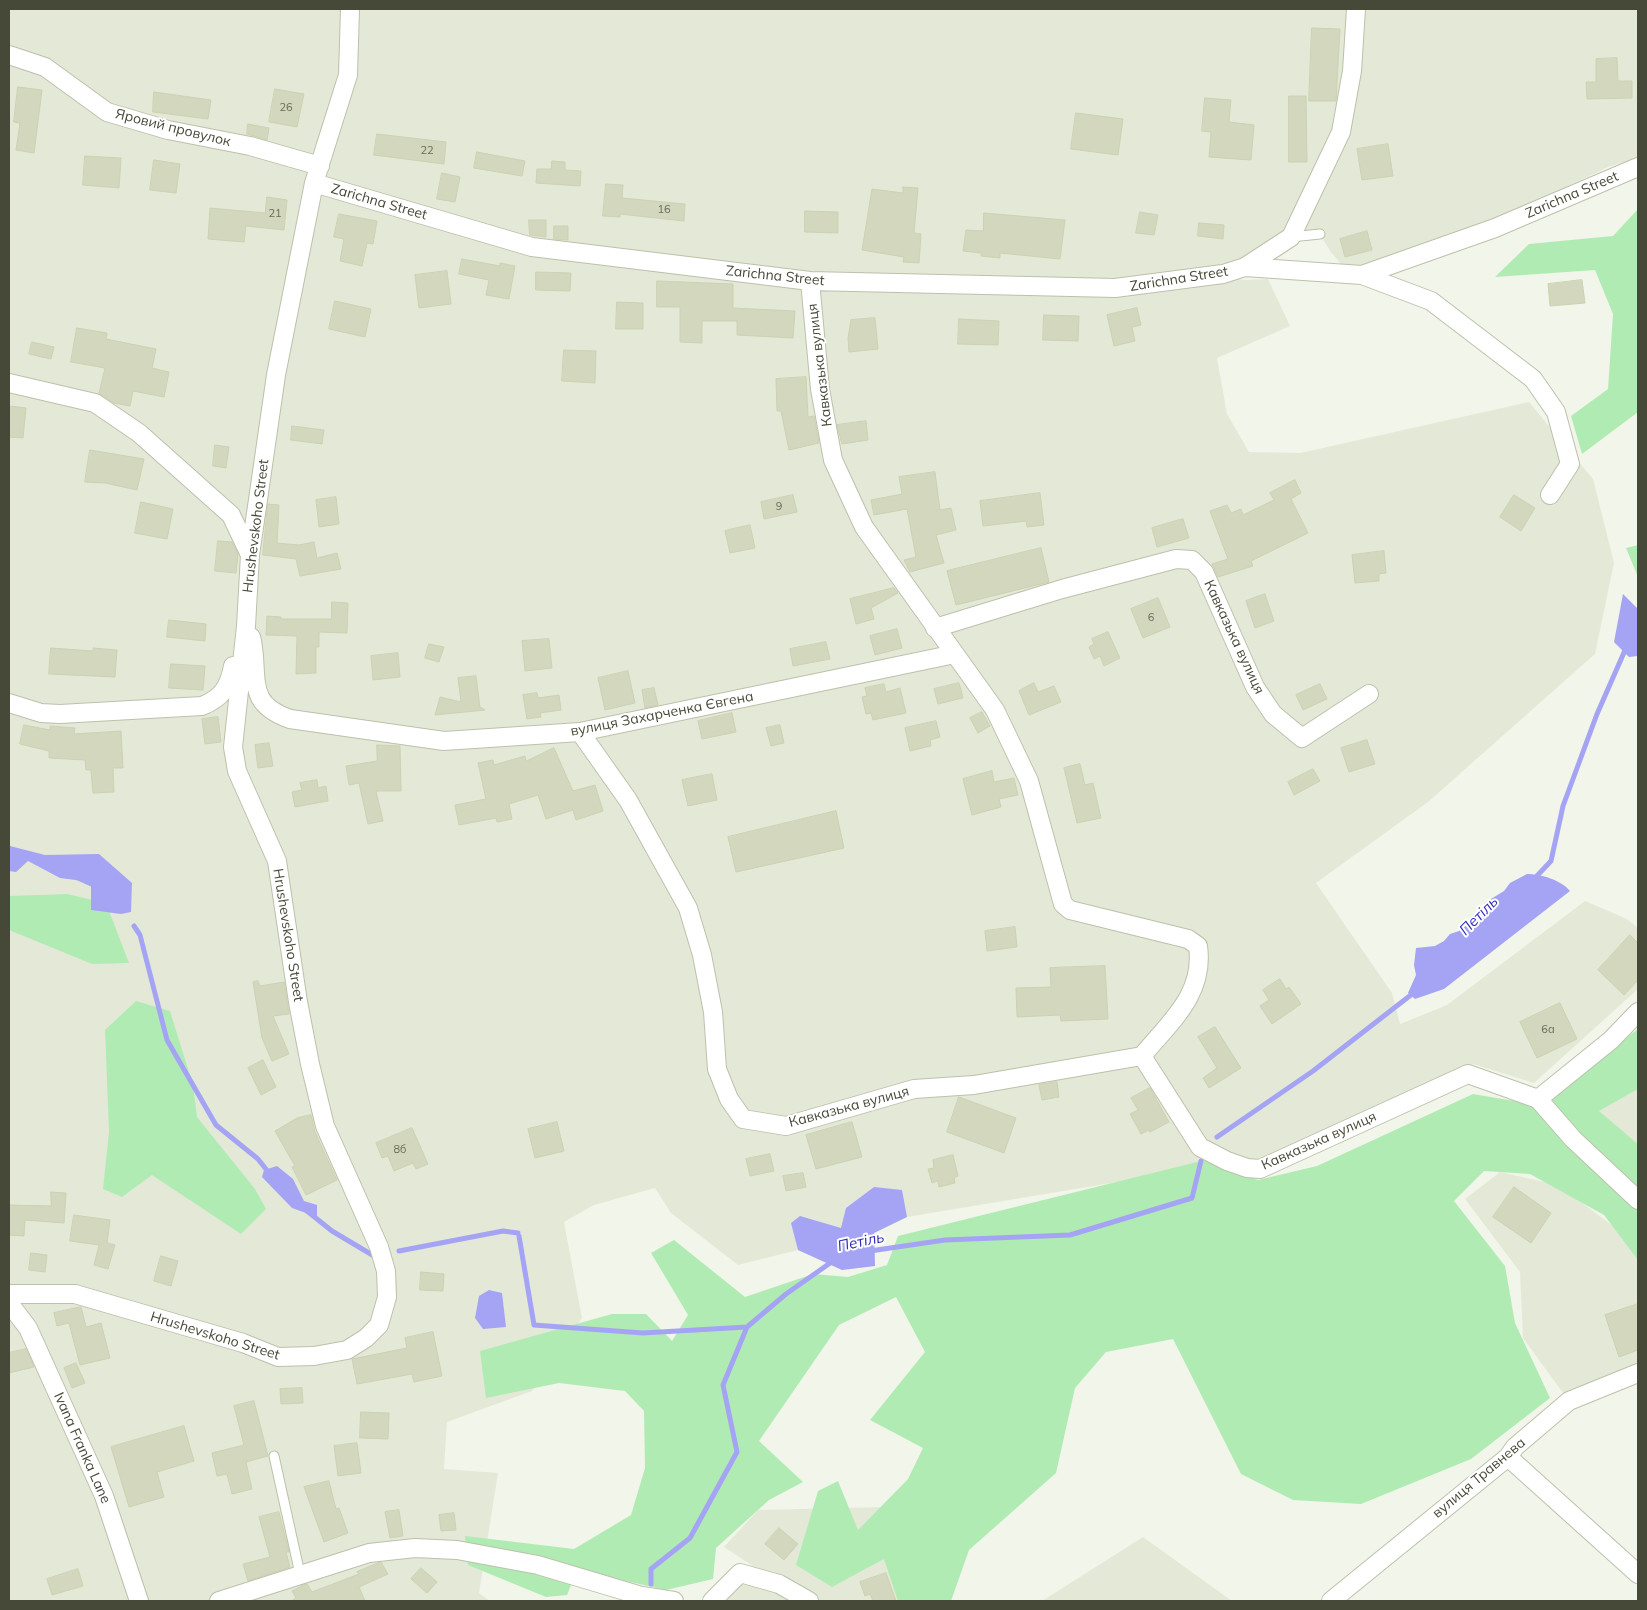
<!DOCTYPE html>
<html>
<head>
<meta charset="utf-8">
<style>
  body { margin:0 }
  #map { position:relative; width:1647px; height:1610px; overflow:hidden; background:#f2f5e9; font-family:Mulish,sans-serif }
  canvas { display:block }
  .frame { position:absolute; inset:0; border:10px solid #464937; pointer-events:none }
</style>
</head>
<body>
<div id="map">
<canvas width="1647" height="1610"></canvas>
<div class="frame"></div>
</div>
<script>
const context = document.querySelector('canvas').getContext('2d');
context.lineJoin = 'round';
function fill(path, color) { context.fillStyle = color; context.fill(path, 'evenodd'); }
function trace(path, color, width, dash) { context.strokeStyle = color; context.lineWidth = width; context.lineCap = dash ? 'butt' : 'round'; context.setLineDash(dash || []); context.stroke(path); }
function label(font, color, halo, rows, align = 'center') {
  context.font = font + ' Mulish,sans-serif'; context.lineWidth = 4; context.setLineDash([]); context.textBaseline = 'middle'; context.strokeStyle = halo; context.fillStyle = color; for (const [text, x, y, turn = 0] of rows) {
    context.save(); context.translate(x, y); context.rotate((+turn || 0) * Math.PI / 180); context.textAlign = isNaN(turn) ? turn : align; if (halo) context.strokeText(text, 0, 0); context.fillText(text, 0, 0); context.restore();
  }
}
const residential = new Path2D(`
  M9,9H1638V158L1608,167L1497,220L1346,270L1330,251L1320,234L1291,237L1224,275L1243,280L1268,279L1290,326L1217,358L1227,414L1249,452L1300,453L1529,402L1593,479L1614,563L1595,654L1428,802L1316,883L1392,993L1400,1024L1447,1005L1585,901L1627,919L1638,928V989L1534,1083L1473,1064L1262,1158L907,1217L874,1233L875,1266L842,1270L798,1250L738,1265L671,1213L655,1188L594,1205L564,1222L582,1318L532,1391L447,1422L444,1469L498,1473L479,1593L490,1601H9Z
  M1638,1089V1144L1598,1111Z
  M1500,1172L1558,1185L1621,1232L1638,1259V1373L1569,1401L1523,1338L1520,1272L1465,1199Z
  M885,1507L919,1601H712L740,1573L777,1582L724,1547L758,1510Z
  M1143,1537L1232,1601H1042Z`);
const green = new Path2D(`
  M1638,209V412L1582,454L1571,416L1608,389L1613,314L1595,270L1495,277L1529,244L1613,236Z
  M1638,545V577L1626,548Z
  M67,894L106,903L129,963L92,964L9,930V896Z
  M136,1001L170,1011L193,1085L197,1117L255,1189L266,1209L241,1234L152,1175L122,1197L103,1189L109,1132L105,1030Z
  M1638,1029V1089L1599,1111L1638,1144V1260L1604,1215L1530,1174L1484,1171L1454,1201L1505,1266L1515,1323L1550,1398L1471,1459L1361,1504L1293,1500L1241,1474L1173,1339L1106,1352L1075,1388L1056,1473L969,1550L951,1601H898L884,1559L832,1587L796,1565L818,1491L838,1481L858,1530L908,1479L923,1448L870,1420L925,1352L896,1297L839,1325L759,1441L803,1482L769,1500L716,1548L713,1579L666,1590L577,1570L567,1595L546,1597L468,1565L465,1536L574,1549L631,1515L645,1468L644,1411L625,1391L559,1383L486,1398L480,1351L612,1314H646L672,1341L688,1315L651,1253L674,1240L745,1297L813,1274L848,1277L887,1265L898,1236L1209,1159L1258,1180L1317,1166L1473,1094L1538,1105Z`);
const water = new Path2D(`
  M1623,594L1638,609V656L1629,657L1614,642Z
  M10,846L45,855L99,854L132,883L131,912L121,914L91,910V882L60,878L28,861L16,872L9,871Z
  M1527,874C1541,874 1561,880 1570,891L1444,989L1415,999L1408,993L1416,975L1414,965L1416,948L1435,946L1444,941L1450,934L1459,931L1467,925L1486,902L1504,891L1510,883Z
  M277,1166L293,1179L304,1201L317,1205V1217L292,1208L262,1177L264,1170Z
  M874,1187L902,1190L907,1217L874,1233L875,1266L842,1270L798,1250L791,1223L800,1216L841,1228L846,1208Z
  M489,1290L502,1293L506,1327L483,1329L475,1318L479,1296Z`);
const stream = new Path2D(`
  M78,878L98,887
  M1534,879L1551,861L1563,806L1597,714L1626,648
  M134,926L140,935L167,1040L216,1125L258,1159L269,1173
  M1217,1137L1313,1071L1416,991
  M307,1211L332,1231L374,1256
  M519,1236L534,1325L643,1333L747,1327
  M399,1251L503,1231L518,1233
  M870,1251L945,1240L1070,1235L1192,1198L1201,1161
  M651,1584V1569L690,1538L737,1452L723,1385L747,1327L786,1294L833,1261`);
const building = new Path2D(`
  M1312,28L1340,29L1336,101H1309Z
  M1617,58L1618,81H1632V98L1587,99L1586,82H1596V59Z
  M18,87L42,90L34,153L16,150L20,123L14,122Z
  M275,89L304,94L297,127L269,122Z
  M154,92L211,100L208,119L153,112Z
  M1289,96H1306L1307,162H1289Z
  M1205,98L1231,100L1229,122L1254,125L1251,160L1209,157L1211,132L1202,131Z
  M1076,113L1123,119L1118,155L1071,149Z
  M248,124L269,128L267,140L247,134Z
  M377,134L446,142L444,164L374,155Z
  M1388,144L1393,176L1362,180L1357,149Z
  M477,152L525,161L522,176L474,168Z
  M85,156L121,158L119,188L83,185Z
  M154,160L180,164L176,193L150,190Z
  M552,161L565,162V170L581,171L580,186L536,183L537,169H551Z
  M442,173L460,177L455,202L437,199Z
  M606,184L623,185L622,198L685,204L684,221L620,214V217L603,216Z
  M903,187L918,188L914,233L921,234L919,263L903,262L904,257L862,250L872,189L903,193Z
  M267,197L287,200L284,230L246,226L244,242L208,239L210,208L265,213Z
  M805,211L838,212V233L805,232Z
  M1140,212L1158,215L1154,235L1136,233Z
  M984,213L1065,220L1060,259L1000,253V258L981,256V253L963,251L966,230L983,231Z
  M339,214L377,221L373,244L367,243L362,266L340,261L344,239L334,237Z
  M529,220H546V237L530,235Z
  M1199,223L1224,225L1223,239L1198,236Z
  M554,226H568V240L554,239Z
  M1367,231L1372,250L1345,257L1340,239Z
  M462,259L500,266V263L515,266L509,299L486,295L489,280L459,274Z
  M447,271L451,304L419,308L415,275Z
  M536,272L571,273L570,291L536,290Z
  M1582,280L1585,303L1550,306L1548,284Z
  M657,281L733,284V308L795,311L793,338L737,335V321H702V343L680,342V307H657Z
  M335,301L371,309L365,337L329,329Z
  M617,302L643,303V329H616Z
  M1137,308L1141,325L1132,327L1135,341L1114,346L1107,315Z
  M1044,315L1079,316L1078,341L1043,340Z
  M875,318L878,349L849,352L848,338L851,320Z
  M959,319L999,321L998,345L958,344Z
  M77,328L107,333L106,339L156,349L152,368L169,372L164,397L133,391L130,406L114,403L99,393L105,368L71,362Z
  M32,342L54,347L51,359L29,354Z
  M564,350L596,351L595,383L562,381Z
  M806,377L808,417L814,416L819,443L789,450L781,411H777L776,379Z
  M9,406L26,408L23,438L9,437Z
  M866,421L868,440L842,444L837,425Z
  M292,426L324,430L322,444L291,440Z
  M215,445L229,447L226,468L213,466Z
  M90,450L144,459L137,490L105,483L85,482Z
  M935,472L940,510L951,508L956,530L936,535L944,563L910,572L904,560L916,557L907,509L874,515L871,500L902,494L899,477Z
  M1295,480L1301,493L1291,499L1308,533L1251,561L1253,566L1218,577L1212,564L1228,559L1210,511L1227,505L1231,513L1241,509L1243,515L1274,500L1270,493Z
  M1040,493L1044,525L1027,527L1026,521L983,526L980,501Z
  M793,495L797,512L764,519L761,502Z
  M1514,495L1535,508L1521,531L1500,517Z
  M336,497L339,524L319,527L316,500Z
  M141,502L173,509L167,539L135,533Z
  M268,504L279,505L277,543L299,545L314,542L317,558L337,553L341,569L300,576L296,559L263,555Z
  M1183,519L1189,538L1157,547L1152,528Z
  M750,525L755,548L730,553L725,531Z
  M218,541L232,542L238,554L236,573L215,571Z
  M1041,548L1049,582L956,605L947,571Z
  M1384,551L1386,573L1379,574V581L1355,583L1352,555Z
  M894,588L898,593L871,608L874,619L856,624L850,599Z
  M1265,594L1274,621L1255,628L1246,601Z
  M1158,598L1170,627L1143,638L1131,609Z
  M332,602L348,603L347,633L319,632V647H316V673L296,674L297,636L266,635L267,616L281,617V619H331Z
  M169,620L206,624L205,641L167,637Z
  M897,629L902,648L875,655L870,636Z
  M1108,632L1120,658L1104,666L1100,656L1094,659L1089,647L1094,644L1092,639Z
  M549,639L552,668L525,671L522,641Z
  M826,642L830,659L793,666L790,649Z
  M429,644L444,647L439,662L425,658Z
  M51,648L93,651V648L117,650L115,677L49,674Z
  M398,653L400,677L373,680L371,656Z
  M171,664L205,666L203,690L169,688Z
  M628,671L635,703L605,710L598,678Z
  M476,676L480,707L485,710L435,715L440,697L461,702L458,678Z
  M959,683L963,698L938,704L934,689Z
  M1034,683L1038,692L1054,686L1061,702L1029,715L1019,691Z
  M884,684L886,692L900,688L906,713L873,720L871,713L866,714L862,697L867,696L865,688Z
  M1320,684L1327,699L1303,710L1296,695Z
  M654,688L658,705L645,708L642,690Z
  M537,693L538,698L559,695L561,710L540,713L541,717L527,719L523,695Z
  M982,712L990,726L978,733L970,718Z
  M732,713L736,732L702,739L698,721Z
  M218,717L221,742L205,744L202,719Z
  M936,721L940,737L930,740L931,746L910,751L905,728Z
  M24,725L50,730V726L75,728L74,734L121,731L123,768H113L114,792L93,793L91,770H86L85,760L49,758V751L20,744Z
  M780,725L784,743L771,746L766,728Z
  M1367,740L1375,764L1349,772L1341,748Z
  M269,743L273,766L258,768L255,745Z
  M377,745L400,746L401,791H376L383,821L368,824L359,783L349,785L346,766L377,761Z
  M554,748L573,791L595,785L603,811L576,820L573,810L546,819L538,795L509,804L512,819L497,822L496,818L459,825L455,805L486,799L478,763L493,760L494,765L525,756L526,761Z
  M1080,764L1085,785L1093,783L1101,818L1077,823L1064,768Z
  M1313,769L1320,781L1294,795L1288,782Z
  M992,771L994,782L1014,778L1018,795L999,799L1001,807L972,815L963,779Z
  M712,774L717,800L688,806L682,780Z
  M317,780L318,788L326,786L328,801L295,807L292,792L302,790L300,783Z
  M836,811L844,848L736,872L728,837Z
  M1015,927L1017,947L987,951L985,931Z
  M1630,935L1638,943V980L1624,995L1598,970Z
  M1105,966L1108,1019L1061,1021L1060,1015L1017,1017L1016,988L1051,987L1050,968Z
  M1280,979L1286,989L1289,987L1301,1004L1272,1024L1260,1006L1269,1000L1263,990Z
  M258,981L260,986L284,982L289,1014L273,1016L289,1054L272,1061L262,1038L253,982Z
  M1560,1003L1577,1039L1537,1058L1520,1022Z
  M1215,1027L1241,1068L1209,1088L1203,1078L1217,1068L1198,1037Z
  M263,1060L276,1087L261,1095L248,1068Z
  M1057,1082L1059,1097L1042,1100L1039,1085Z
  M1150,1088L1169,1122L1150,1132L1149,1130L1141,1134L1130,1114L1138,1110L1131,1098Z
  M959,1097L1016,1118L1004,1153L947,1132Z
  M311,1115L315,1132L337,1180L306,1195L292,1167L295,1166L275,1131L297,1118Z
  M557,1122L564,1151L535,1158L528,1129Z
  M852,1122L862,1157L816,1169L806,1135Z
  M412,1128L428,1164L416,1169L413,1163L394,1171L388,1156L382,1158L376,1143Z
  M770,1154L774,1171L750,1176L746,1159Z
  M953,1155L958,1176L954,1178L955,1183L939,1187L938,1181L932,1183L928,1169L934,1168L933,1160Z
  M803,1173L806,1187L786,1191L783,1176Z
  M1514,1187L1551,1213L1531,1243L1493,1217Z
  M51,1192L66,1193L64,1223L25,1220L24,1236L9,1235V1205L51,1206Z
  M74,1215L110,1220L107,1243L115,1245L108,1269L94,1265L99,1245L70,1241Z
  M31,1253L47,1255L45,1272L29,1270Z
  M161,1256L178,1261L171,1286L154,1281Z
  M421,1272L444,1274L443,1291L420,1290Z
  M1638,1304V1350L1619,1357L1605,1315Z
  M81,1307L86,1327L101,1323L110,1358L80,1365L69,1323L57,1326L54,1313Z
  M433,1332L442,1376L414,1382L412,1374L357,1384L352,1359L407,1348L405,1338Z
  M26,1349L34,1367L9,1373V1353Z
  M76,1363L85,1383L72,1388L64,1368Z
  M302,1388L303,1403L281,1404L280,1389Z
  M254,1401L268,1456L246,1462L252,1489L232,1494L227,1474L217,1476L212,1453L244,1445L234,1406Z
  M361,1412L389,1413L388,1439L360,1438Z
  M184,1426L194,1461L157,1472L164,1497L129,1507L111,1447Z
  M357,1443L361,1473L338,1476L334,1446Z
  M329,1481L336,1509L339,1508L348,1533L324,1542L304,1487Z
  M399,1510L403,1536L390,1538L385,1512Z
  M279,1512L289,1552H286L290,1567L248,1581L243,1564L270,1557L259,1517Z
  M454,1513L456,1530L441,1531L439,1515Z
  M779,1528L798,1544L784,1560L765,1544Z
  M381,1562L388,1574L359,1587L365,1601H291L296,1598L292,1591L303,1585L307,1584L312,1592L359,1574L357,1572Z
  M421,1568L437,1582L427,1593L411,1579Z
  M78,1569L83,1586L52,1595L47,1579Z
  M886,1573L896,1601H873L870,1594L865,1596L860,1582Z`);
const service = new Path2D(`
  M1291,237L1320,234
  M274,1456L300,1574`);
const minor = new Path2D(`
  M9,55L45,67L107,112L168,130L250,146L320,166
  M314,183L532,247L810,281L1115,288L1223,274L1245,267L1362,275L1495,228L1638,167
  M1245,267L1291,237L1341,132L1352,71L1356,9
  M1362,275L1431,301L1533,379L1556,412L1570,464L1550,495
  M810,281L820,389L833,460L864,527L995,710L1029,781L1063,904L1070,910L1188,939L1198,946C1205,994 1170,1022 1142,1056
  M9,383L95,403L139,433L231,515L250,555
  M935,628L1062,589L1176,559L1192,560L1204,572L1255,687L1273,714L1302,738L1369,694
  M251,637C253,643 253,650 254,656C256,690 254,706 290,719L444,741L580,732L955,654
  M9,703L41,713L60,714L202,706C222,698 229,687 233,666
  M580,732L628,800L688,908L702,955L713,1012L717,1069L729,1099L743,1119L786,1126L914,1089L974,1085L1142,1056L1200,1147L1227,1161L1247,1168L1260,1169L1468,1074L1538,1099L1611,1040L1638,1012
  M1538,1099L1573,1139L1638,1200
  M9,1294H75L243,1343L278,1357L314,1356L347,1350L366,1338L379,1325L387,1297L386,1271L379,1247L325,1126L310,1064L298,1002L277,861L237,771L233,747L246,626L250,555L276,375L314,183L348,75L350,9
  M9,1303L28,1328L104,1496L139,1601
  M1508,1457L1638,1574
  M219,1601L369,1553L415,1548L457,1550L538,1565L642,1596L674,1601
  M712,1601L740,1573L779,1584L809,1601
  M1331,1601L1508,1457L1515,1447L1569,1401L1638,1373`);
const numberNames = [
  ["26",286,108],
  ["22",427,151],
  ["16",664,210],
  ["21",275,214],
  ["9",779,507],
  ["6",1151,618],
  ["6а",1548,1030],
  ["8б",400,1150]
];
const streetNames = [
  ["Яровий провулок",173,128,14],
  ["Zarichna Street",1572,195,-23],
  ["Zarichna Street",379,202,16],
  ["Zarichna Street",775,276,6],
  ["Zarichna Street",1179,279,-9],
  ["Кавказька вулиця",820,365,-97],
  ["Hrushevskoho Street",256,526,-83],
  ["Кавказька вулиця",1234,637,65],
  ["вулиця Захарченка Євгена",662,714,-11],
  ["Hrushevskoho Street",288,935,81],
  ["Кавказька вулиця",849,1107,-15],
  ["Кавказька вулиця",1319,1141,-24],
  ["Hrushevskoho Street",215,1336,17],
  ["Ivana Franka Lane",82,1448,66],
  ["вулиця Травнева",1479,1478,-40]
];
const waterNames = [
  ["Петіль",1479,916,-45],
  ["Петіль",861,1242,-12]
];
fill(residential, '#e4e9d7');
fill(green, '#b1ebb4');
fill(water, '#a5a4f4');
trace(stream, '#a5a4f4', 5);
fill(building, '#d2d7be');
trace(building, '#cbd3b1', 1);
trace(service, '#bcc1ab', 11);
trace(minor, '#bcc1ab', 20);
trace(service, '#fff', 9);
trace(minor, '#fff', 18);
label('11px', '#696c59', null, numberNames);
label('14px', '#464937', '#fff', streetNames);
label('italic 15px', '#2e2bbb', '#fff', waterNames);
</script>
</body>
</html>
